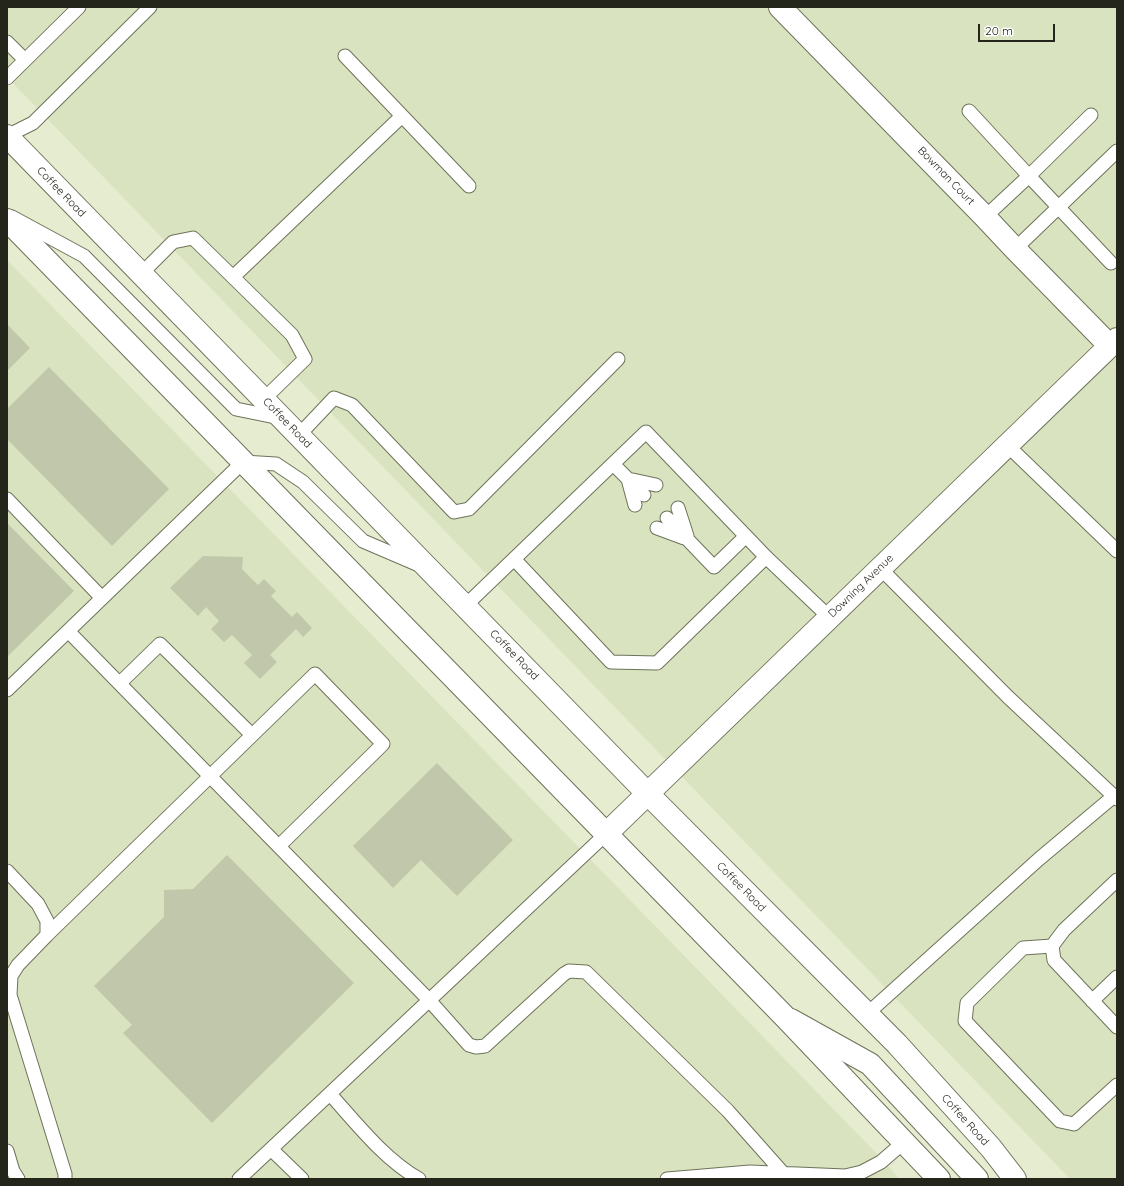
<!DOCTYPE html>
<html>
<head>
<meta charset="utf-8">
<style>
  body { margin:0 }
  #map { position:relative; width:1124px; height:1186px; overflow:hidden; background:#e6ecd0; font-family:Quicksand,sans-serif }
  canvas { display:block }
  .frame { position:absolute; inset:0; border:8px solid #24261c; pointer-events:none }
  .scale { position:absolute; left:978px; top:24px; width:77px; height:18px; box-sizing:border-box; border:2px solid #24261c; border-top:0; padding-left:5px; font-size:12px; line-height:14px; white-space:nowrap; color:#24261c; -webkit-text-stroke:3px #fff; paint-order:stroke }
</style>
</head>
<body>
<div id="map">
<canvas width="1124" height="1186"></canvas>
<div class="frame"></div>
<div class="scale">20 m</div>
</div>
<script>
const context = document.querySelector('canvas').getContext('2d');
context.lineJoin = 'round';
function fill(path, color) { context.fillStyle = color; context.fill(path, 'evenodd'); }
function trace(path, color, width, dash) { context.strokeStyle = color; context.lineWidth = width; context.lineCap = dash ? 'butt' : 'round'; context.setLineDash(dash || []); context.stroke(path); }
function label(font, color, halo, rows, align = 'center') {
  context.font = font + ' Quicksand,sans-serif'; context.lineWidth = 3; context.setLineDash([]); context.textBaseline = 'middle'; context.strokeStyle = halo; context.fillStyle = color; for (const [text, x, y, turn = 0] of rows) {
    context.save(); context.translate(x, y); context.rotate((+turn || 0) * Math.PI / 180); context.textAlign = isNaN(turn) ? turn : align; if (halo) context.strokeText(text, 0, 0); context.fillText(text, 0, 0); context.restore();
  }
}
const built = new Path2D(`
  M7,7H1117V1179H1070L7,77Z
  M7,260L883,1160L899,1179H7Z`);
const building = new Path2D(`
  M7,324L30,348L7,371Z
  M49,367L169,489L112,546L7,439V409Z
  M7,523L74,591L8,656L7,655Z
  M203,556L243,557L242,569L258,585L264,579L276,591L271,596L292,617L297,612L312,628L303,637L296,629L270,655L277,662L260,679L244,663L252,655L232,635L224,642L211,629L219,621L206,607L198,616L170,588Z
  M437,763L513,840L457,896L421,860L393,888L353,846Z
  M227,855L354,983L212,1123L123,1033L132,1025L94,986L164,917V890L193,889Z`);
const service = new Path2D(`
  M7,42L25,60
  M345,56L469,186
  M7,78L79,7
  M969,111L1029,176L985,217
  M1091,115L1029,176L1111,263
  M7,136L33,123L150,7
  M12,217L84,256L236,409L280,418
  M1015,249L1117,151
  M141,274L173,242L193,238L292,335L305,359L264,399
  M233,277L402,116
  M299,435L334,398L352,405L454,512L469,509L618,359
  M1007,445L1117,551
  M613,464L628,479L656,485
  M628,479L635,505
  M628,479L644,495
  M7,499L102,598
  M678,508L687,536
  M667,518L714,567L746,536
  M657,528L684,538
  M514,559L611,662L657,663L766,557
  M880,568L1008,697L1117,799
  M465,606L646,432L766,557L829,617
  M68,631L429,1000L469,1045L476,1047L485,1046L564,974L569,971L586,972L728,1111L783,1173
  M120,683L160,644L252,735
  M7,690L243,462L276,464L303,482L363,541L419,565
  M7,871L38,904L47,921V935L18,965L11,976L10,995L65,1174V1179
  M1117,880L1064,930L1052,946L1054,960L1117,1027
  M47,935L315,674L383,744L279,846
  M1052,946L1023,948L967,1003L965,1021L1060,1121L1074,1124L1117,1085
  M1092,1001L1117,977
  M867,1014L1039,859L1114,796
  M330,1094C357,1124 384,1159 419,1179
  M271,1149L302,1179
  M7,1151L13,1171L18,1179
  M239,1179L606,834
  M667,1179L750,1172L845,1176L862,1172L881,1162L904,1142`);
const minor = new Path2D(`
  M780,7L985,217L1015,249L1110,346
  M606,834L1117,339
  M791,1020L870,1064L977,1179`);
const secondary = new Path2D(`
  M7,136L647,793L897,1044L991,1148L1015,1179
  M7,220L786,1018L939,1179`);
const streetNames = [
  ["Bowman Court",946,176,46],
  ["Coffee Road",61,192,46],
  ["Coffee Road",287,423,46],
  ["Downing Avenue",861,586,-44],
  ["Coffee Road",514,655,46],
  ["Coffee Road",741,887,45],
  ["Coffee Road",965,1120,48]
];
fill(built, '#dae3bf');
fill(building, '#c0c7ab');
trace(service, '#6d735a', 15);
trace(minor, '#6d735a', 24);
trace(secondary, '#6d735a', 24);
trace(service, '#fff', 13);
trace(minor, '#fff', 22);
trace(secondary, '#fff', 22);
label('11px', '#24261c', '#fff', streetNames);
</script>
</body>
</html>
